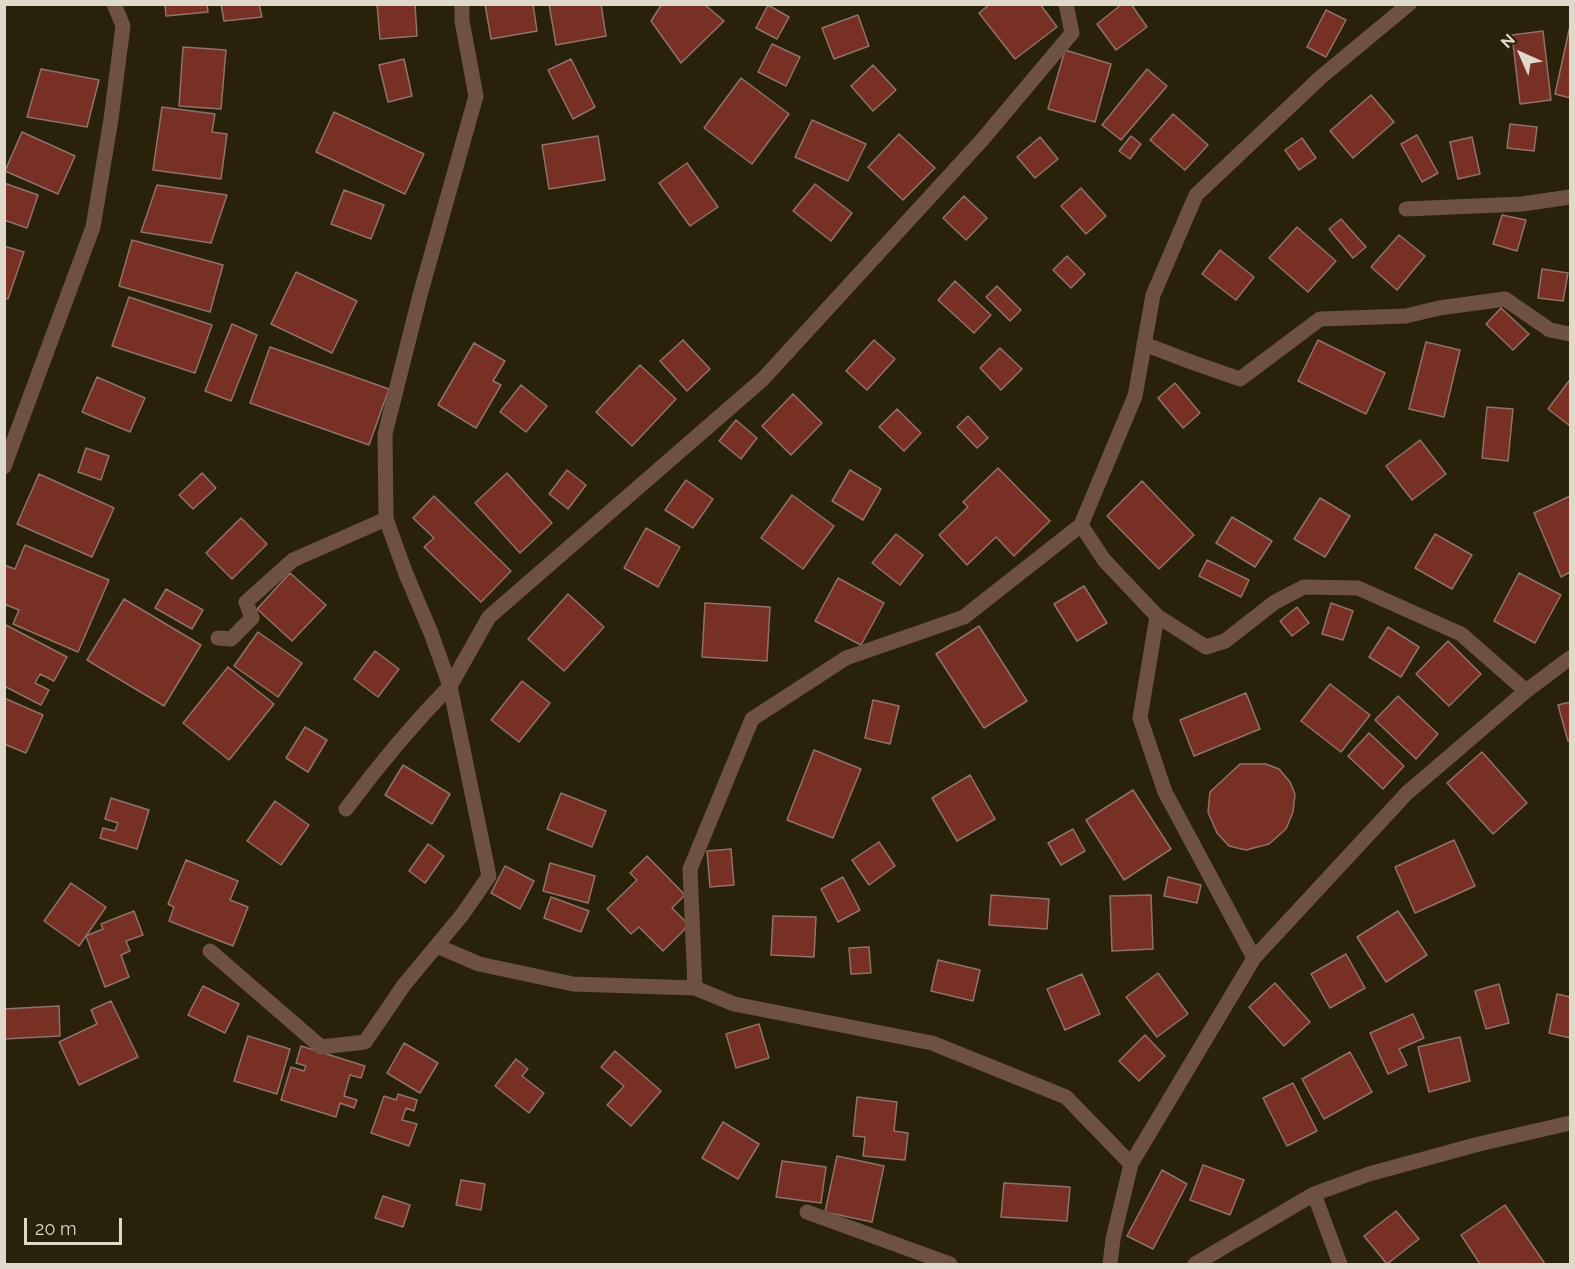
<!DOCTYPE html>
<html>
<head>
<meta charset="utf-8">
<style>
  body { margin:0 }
  #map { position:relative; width:1575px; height:1269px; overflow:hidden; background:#29210a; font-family:Raleway,sans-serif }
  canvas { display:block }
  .frame { position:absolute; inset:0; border:6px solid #ded9cb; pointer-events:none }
  .north { position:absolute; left:1491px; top:24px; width:60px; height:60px; -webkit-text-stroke:4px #29210a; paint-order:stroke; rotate:315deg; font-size:16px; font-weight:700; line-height:24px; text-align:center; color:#ded9cb }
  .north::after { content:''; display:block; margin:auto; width:21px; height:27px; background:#ded9cb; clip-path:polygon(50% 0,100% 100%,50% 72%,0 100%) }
  .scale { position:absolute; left:24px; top:1218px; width:98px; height:27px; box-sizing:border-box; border:3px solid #ded9cb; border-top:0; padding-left:8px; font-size:18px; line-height:21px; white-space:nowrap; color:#ded9cb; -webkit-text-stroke:4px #29210a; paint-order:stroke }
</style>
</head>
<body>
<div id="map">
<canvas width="1575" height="1269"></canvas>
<div class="frame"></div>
<div class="north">N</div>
<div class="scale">20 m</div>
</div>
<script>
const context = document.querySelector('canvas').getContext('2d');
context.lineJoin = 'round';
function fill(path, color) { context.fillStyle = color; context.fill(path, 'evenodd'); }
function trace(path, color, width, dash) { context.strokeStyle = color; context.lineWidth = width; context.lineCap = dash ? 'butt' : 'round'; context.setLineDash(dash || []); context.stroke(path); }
const building = new Path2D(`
  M165,4H207L208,12L166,16Z
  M221,4H259L262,17L224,21Z
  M377,4H415L417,36L380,39Z
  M485,4H533L537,31L491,39Z
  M549,4H601L606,36L556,45Z
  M662,4H704L724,21L681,63L651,21Z
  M990,4H1040L1057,27L1015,59L979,13Z
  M1122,4H1131L1147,27L1116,50L1097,24Z
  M768,5L789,17L777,39L756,28Z
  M1326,10L1346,20L1326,57L1307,47Z
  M858,15L869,46L834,59L822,28Z
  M1570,26V98L1555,94Z
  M1543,31L1551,100L1520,104L1512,35Z
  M772,44L800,57L786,86L758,72Z
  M183,47L226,50L221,109L179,106Z
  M1065,50L1111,64L1095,122L1048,109Z
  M404,59L412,96L388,102L379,65Z
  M571,59L595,107L573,119L548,70Z
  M873,65L896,90L873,111L851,86Z
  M41,69L99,80L87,127L27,117Z
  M1147,69L1167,86L1121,140L1102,125Z
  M741,78L789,114L752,164L704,128Z
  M1371,95L1394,122L1353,158L1330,131Z
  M162,107L215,114L212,132L227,134L221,179L153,170Z
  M334,112L424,154L405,194L316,152Z
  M1173,114L1208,145L1185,170L1150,140Z
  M812,120L866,144L848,181L795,157Z
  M1510,124L1537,127L1534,151L1507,148Z
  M22,132L75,156L58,194L5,171Z
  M899,134L935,168L903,200L868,167Z
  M1417,135L1438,173L1422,182L1401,144Z
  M598,136L605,180L549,189L542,145Z
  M1131,136L1141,144L1130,159L1119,151Z
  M1040,137L1058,159L1035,178L1017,157Z
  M1472,137L1480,174L1458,179L1450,142Z
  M1302,138L1316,158L1299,170L1285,150Z
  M687,163L718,207L690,226L659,183Z
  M4,183L38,195L27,228L4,220Z
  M815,184L852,213L831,241L793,211Z
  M157,185L227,195L211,243L141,232Z
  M1081,188L1106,216L1086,234L1061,206Z
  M344,190L384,205L371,239L331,224Z
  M964,196L987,218L966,240L943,218Z
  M1502,215L1526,220L1517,251L1493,244Z
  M1341,219L1366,247L1353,258L1329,229Z
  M1297,227L1336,261L1308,292L1269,258Z
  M1399,235L1425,256L1397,290L1371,267Z
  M132,240L223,265L210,312L119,286Z
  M4,246L24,252L8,299L4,298Z
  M1220,250L1254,277L1236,300L1202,274Z
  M1067,256L1085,274L1071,288L1053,270Z
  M1542,269L1568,273L1563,301L1538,298Z
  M296,272L357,301L332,353L271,324Z
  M955,281L991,315L974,333L938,300Z
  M997,286L1021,310L1010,321L986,297Z
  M129,297L212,325L195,373L112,346Z
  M1501,308L1529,334L1513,350L1486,324Z
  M232,324L257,335L231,401L205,391Z
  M683,340L710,369L687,391L660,361Z
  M874,340L895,359L867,390L846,371Z
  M1318,340L1385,373L1366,414L1298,381Z
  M1426,342L1460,350L1444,417L1409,409Z
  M474,343L505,361L493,381L501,385L476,428L438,405Z
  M270,347L389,389L369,445L250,403Z
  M1000,348L1022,369L1001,390L980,368Z
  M640,365L676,399L632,446L596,412Z
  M97,377L145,398L130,432L82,412Z
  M1569,381L1570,382V426L1548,409Z
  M1175,383L1200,413L1183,428L1158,398Z
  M521,385L547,406L526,432L500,412Z
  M793,394L822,423L791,455L762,426Z
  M1487,407L1513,409L1508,461L1482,458Z
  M897,409L921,433L904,451L879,427Z
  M968,416L988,438L977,448L957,427Z
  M736,420L757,438L741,459L719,441Z
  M1420,440L1446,474L1412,500L1386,466Z
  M86,448L109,456L101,480L78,472Z
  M998,468L1050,521L1014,556L996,537L967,565L939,535L968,507L963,502Z
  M567,470L586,485L568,509L549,494Z
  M850,470L881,489L863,520L832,501Z
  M202,473L216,488L193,509L179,495Z
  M507,473L552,523L520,553L475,503Z
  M39,474L114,508L92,557L17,524Z
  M686,480L713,499L693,528L665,510Z
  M1142,481L1194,535L1159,569L1107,516Z
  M792,495L834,526L803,569L761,538Z
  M434,496L511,571L481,602L424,547L434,538L413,518Z
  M1570,496V572L1561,577L1534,513Z
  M1320,498L1350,516L1325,557L1294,539Z
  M1232,517L1272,541L1255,567L1216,543Z
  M241,518L267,544L232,579L206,553Z
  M646,528L680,547L658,587L624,568Z
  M896,534L923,555L900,585L872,563Z
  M1435,534L1472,555L1452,589L1415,568Z
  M25,545L109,580L78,652L13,624L19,610L4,604V565L15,569Z
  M1207,560L1249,580L1241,597L1199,576Z
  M290,573L326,605L292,641L257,609Z
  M1519,573L1561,595L1535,643L1494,621Z
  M838,578L884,603L861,645L815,621Z
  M1084,586L1107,623L1077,641L1054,604Z
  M166,589L203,610L192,629L155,608Z
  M568,594L604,627L564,671L528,639Z
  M124,599L201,645L164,706L87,660Z
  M705,603L770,607L767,661L702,657Z
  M1331,603L1353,611L1343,640L1322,634Z
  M1297,607L1309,623L1292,636L1280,621Z
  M4,624L67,657L54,681L40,674L35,683L49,690L41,705L4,686Z
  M979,626L1027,701L984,728L936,654Z
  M1388,627L1419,647L1401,677L1369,657Z
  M258,632L302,663L278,697L234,666Z
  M1448,641L1481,674L1449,706L1416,674Z
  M375,651L399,669L378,697L354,679Z
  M228,667L274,704L229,760L183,723Z
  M522,681L550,703L519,742L491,720Z
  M1330,684L1370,715L1341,752L1301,721Z
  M1246,693L1260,729L1194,756L1180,720Z
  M1398,696L1438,734L1416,759L1375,720Z
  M4,698L43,715L26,753L4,744Z
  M873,700L899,706L890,744L865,738Z
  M1570,702V740L1568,741L1558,705Z
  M305,727L327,740L308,772L286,758Z
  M1369,733L1404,766L1383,789L1348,756Z
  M814,750L861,769L833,838L787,820Z
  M1482,752L1527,803L1493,834L1447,783Z
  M1240,764H1266L1279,769L1290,782L1295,794L1293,812L1286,829L1269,844L1246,850L1229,846L1217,833L1208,812L1210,792Z
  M403,765L450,794L432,824L385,795Z
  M970,775L995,819L957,841L932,798Z
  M1133,790L1171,849L1124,880L1086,820Z
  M561,793L606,811L592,847L547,829Z
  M111,798L149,810L137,849L100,838L103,828L115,831L118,823L105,819Z
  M275,801L309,825L281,865L247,841Z
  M1073,829L1085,851L1061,865L1048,843Z
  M1454,840L1475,886L1415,913L1395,867Z
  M879,842L895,866L869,885L852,860Z
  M428,844L444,856L425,883L409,871Z
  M731,849L734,885L710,887L707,851Z
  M647,856L685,895L672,908L689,925L663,951L639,927L631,934L607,909L637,880L630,873Z
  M186,860L238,881L230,900L248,907L233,946L169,921L174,907L168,904Z
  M550,863L595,876L588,903L543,891Z
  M505,866L534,881L520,909L491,893Z
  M843,877L860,910L838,922L821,889Z
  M1168,877L1201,885L1197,903L1164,896Z
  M71,883L106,907L79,946L44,921Z
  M991,895L1049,899L1047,929L989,925Z
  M1151,895L1153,949L1112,951L1110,896Z
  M551,897L589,911L581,932L544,918Z
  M134,911L143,935L126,941L130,951L121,955L129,977L105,987L86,936L103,929L101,924Z
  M1398,911L1427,955L1386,982L1357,937Z
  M773,916L816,917L814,957L771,955Z
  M869,947L871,973L851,974L849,948Z
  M1346,954L1365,988L1330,1008L1311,974Z
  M938,960L980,970L973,1001L931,991Z
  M1158,973L1188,1014L1157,1037L1126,997Z
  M1082,974L1100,1014L1065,1030L1047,989Z
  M1275,983L1310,1022L1284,1046L1249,1007Z
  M1499,984L1509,1023L1486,1029L1475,991Z
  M203,986L239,1004L225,1033L188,1015Z
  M1557,994L1570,997V1038L1549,1033Z
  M111,1001L138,1057L79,1085L59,1042L97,1024L91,1010Z
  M59,1006L60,1036L4,1039V1009Z
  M1413,1014L1424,1038L1399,1049L1407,1065L1388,1074L1370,1033Z
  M759,1024L769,1058L736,1068L726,1034Z
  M1145,1035L1165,1056L1139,1081L1119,1061Z
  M248,1036L290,1049L277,1094L234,1081Z
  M1460,1037L1470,1081L1429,1092L1418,1047Z
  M404,1043L438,1063L420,1093L387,1073Z
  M301,1046L365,1066L361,1078L350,1075L344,1096L357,1100L354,1108L340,1103L336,1117L281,1100L291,1067L304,1071L306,1066L296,1063Z
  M615,1051L661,1091L631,1126L607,1105L624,1086L601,1067Z
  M1350,1052L1372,1092L1324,1119L1302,1079Z
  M516,1059L528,1069L522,1076L544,1093L529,1113L495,1086Z
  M1293,1083L1317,1131L1287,1146L1263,1098Z
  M398,1094L417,1100L414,1111L406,1108L402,1120L417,1124L409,1146L371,1133L384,1096L396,1100Z
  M857,1097L897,1102L894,1131L908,1133L905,1160L863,1156L865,1137L853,1136Z
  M723,1122L759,1144L738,1179L702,1158Z
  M837,1156L884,1166L872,1222L825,1212Z
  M782,1161L826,1167L821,1203L776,1197Z
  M1203,1165L1244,1180L1230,1215L1190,1200Z
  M1162,1170L1187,1184L1153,1249L1127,1236Z
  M461,1180L485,1184L481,1210L456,1205Z
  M1004,1183L1070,1187L1067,1221L1001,1217Z
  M383,1196L410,1205L403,1227L375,1218Z
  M1505,1205L1545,1264H1480L1461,1235Z
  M1396,1211L1419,1239L1387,1264L1364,1236Z`);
const minor = new Path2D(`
  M1406,209L1522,204L1570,197
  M1144,344L1194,363L1240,379L1320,319L1406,316L1439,308L1505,299L1550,330L1570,334
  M4,467L93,227L111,119L123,26L114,4
  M1081,525L1104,560L1157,616L1206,647L1225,641L1275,602L1304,587L1358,588L1461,634L1526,691
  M1157,616L1140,718L1165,792L1254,958
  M218,638L231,639L252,618L246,602L293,560L386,519
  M346,809C378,766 412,725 450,686L431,633L406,574L386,519L385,434L420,295L476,96L462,21V4
  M437,946L479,964L573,984L695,988L734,1004L932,1043L1066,1097L1131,1164
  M210,951L321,1047L365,1042L404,985L462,915L489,876L450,686L489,617L763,379L982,140L1072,33L1066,4
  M695,988L690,869L752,719L846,658L964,617L1081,525L1135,396L1153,295L1196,195L1321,77L1409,4
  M1314,1194L1340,1264
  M807,1212L950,1264
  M1110,1264L1113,1239L1131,1164L1254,958L1407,793L1526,691L1570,658
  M1195,1264L1314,1194L1369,1174L1479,1144L1570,1123`);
fill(building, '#773023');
trace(building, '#90726c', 1.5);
trace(minor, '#6f5142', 15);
</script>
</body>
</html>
